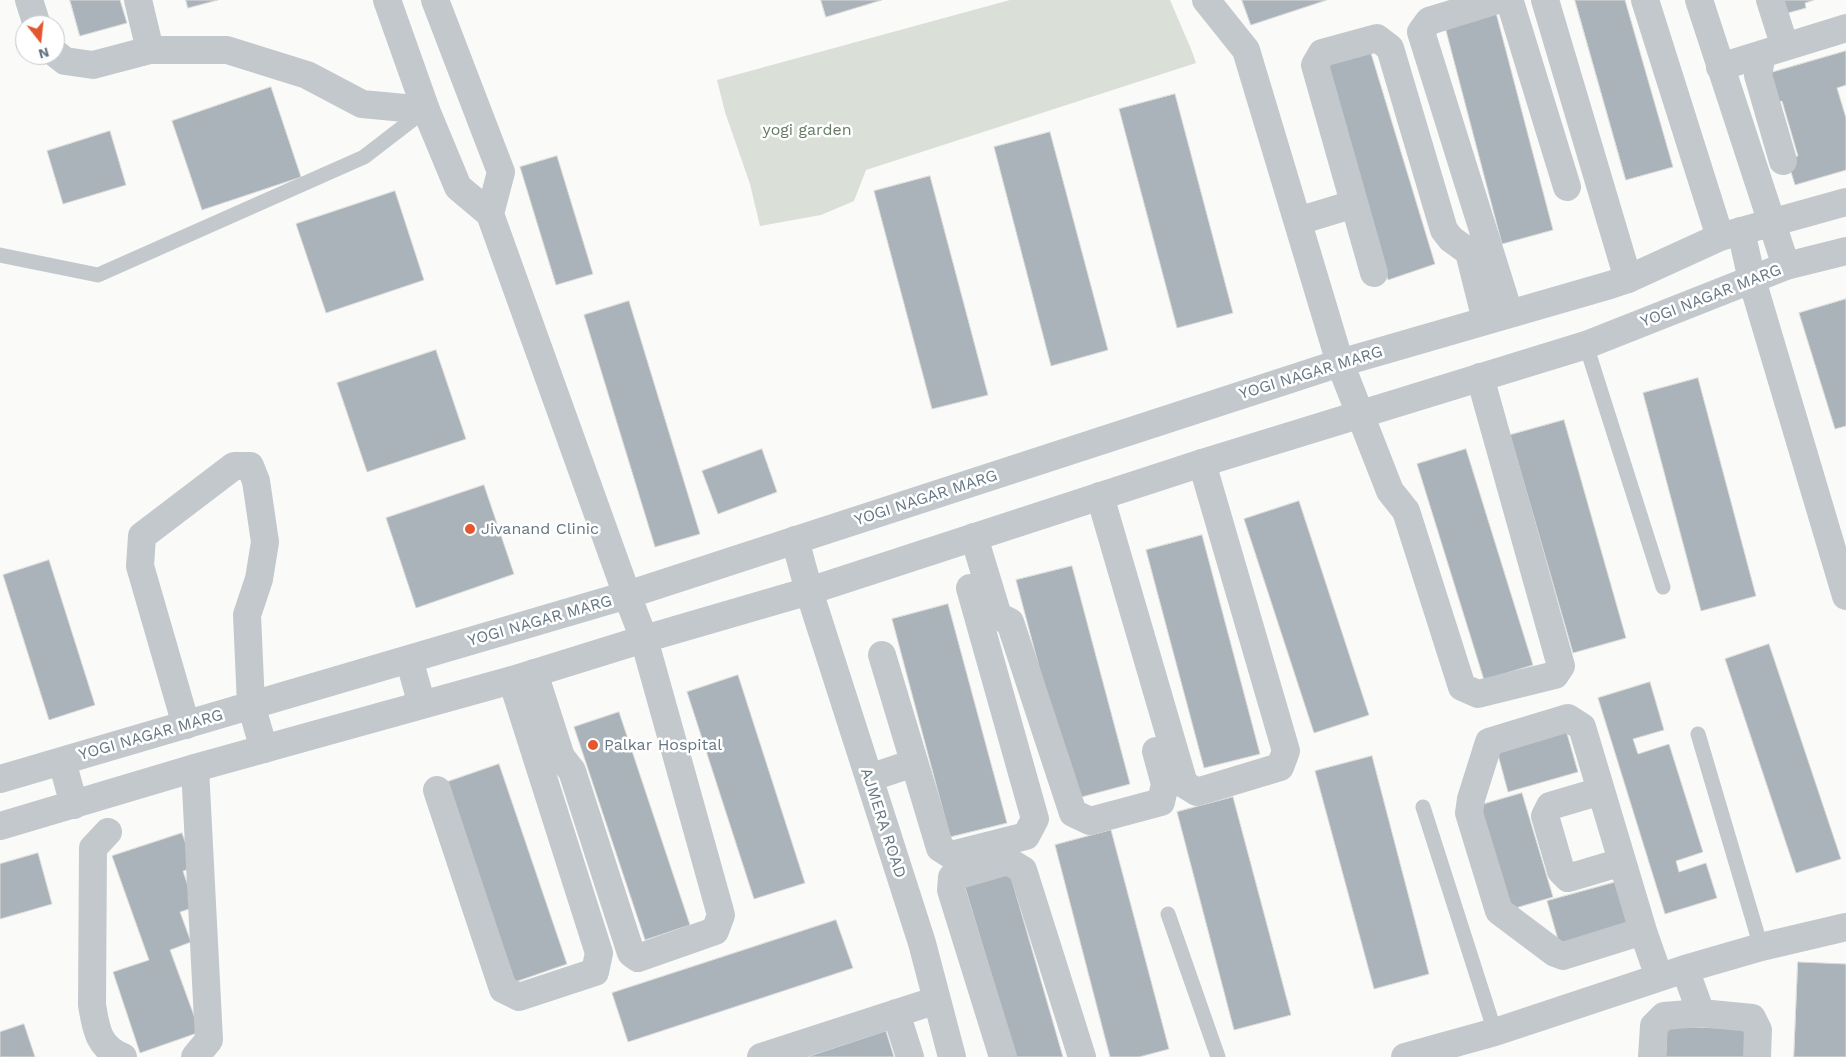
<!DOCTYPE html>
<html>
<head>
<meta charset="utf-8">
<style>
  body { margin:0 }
  #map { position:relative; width:1846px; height:1057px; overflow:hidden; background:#fafaf8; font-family:"Work Sans",sans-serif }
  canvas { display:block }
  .north { position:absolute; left:15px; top:15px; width:50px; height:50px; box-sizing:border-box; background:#fff; border:1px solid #c1c8cd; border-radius:50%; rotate:164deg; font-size:14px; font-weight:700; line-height:20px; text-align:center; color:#657683 }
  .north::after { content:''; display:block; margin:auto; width:18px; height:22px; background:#e4572e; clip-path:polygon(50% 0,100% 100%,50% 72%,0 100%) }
</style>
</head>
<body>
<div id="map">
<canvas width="1846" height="1057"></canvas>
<div class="north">N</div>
</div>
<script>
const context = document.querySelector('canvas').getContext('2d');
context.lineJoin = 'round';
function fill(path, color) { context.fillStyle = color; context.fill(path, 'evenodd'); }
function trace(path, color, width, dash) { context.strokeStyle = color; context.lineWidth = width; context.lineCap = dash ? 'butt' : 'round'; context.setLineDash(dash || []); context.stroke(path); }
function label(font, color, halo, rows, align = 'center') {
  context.font = font + ' "Work Sans",sans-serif'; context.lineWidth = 5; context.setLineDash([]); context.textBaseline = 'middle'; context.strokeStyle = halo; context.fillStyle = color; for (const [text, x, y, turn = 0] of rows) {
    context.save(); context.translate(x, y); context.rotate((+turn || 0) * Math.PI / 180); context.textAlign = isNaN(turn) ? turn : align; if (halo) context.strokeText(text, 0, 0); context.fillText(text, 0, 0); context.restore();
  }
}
const green = new Path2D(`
  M1010,0H1170L1191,49L1196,63L866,170L854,201L821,215L760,226L750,184L725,112L717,80Z`);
const building = new Path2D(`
  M70,0H120L127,23L80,36Z
  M186,0H218L188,8Z
  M821,0H882L826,17Z
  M1242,0H1327L1251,25Z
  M1575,0H1625L1673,167L1626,180Z
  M1780,0H1814L1805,3L1806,8L1784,14Z
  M1495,9L1553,230L1502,244L1444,23Z
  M1370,50L1435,264L1388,280L1323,66Z
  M1846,51V85L1837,88L1846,118V170L1795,185L1787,159L1798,156L1782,101L1771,104L1763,75Z
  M271,87L301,177L202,210L172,121Z
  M1175,94L1233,313L1177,328L1119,109Z
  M110,131L126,185L63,204L47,151Z
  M1050,132L1108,350L1051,366L994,147Z
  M557,156L593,274L556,285L520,167Z
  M930,176L988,395L932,409L874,191Z
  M395,191L424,280L326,313L296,224Z
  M1846,299V426L1835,429L1799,313Z
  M629,301L700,534L655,547L584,315Z
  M436,350L466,439L367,472L337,383Z
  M1698,378L1756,596L1701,611L1643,393Z
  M1564,420L1626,638L1573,653L1510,435Z
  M762,449L777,492L718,514L702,471Z
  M1466,449L1533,665L1484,680L1417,464Z
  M484,485L514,574L416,608L386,518Z
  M1299,501L1369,715L1314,733L1244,519Z
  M1202,535L1260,754L1204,768L1146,550Z
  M49,560L95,705L49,720L3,575Z
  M1072,566L1130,784L1074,799L1016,580Z
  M948,604L1007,823L950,837L892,619Z
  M1769,644L1841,859L1796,873L1725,659Z
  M738,675L805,883L754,899L687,692Z
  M1650,682L1664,730L1633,739L1638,754L1669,744L1703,852L1676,861L1679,872L1706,863L1717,898L1665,914L1598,698Z
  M619,712L690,925L645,940L574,727Z
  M1566,730L1578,772L1508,792L1497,751Z
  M1372,756L1429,974L1374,989L1315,771Z
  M499,764L567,964L515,982L447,782Z
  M1522,793L1553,897L1505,911L1474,807Z
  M1233,797L1291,1015L1234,1030L1177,812Z
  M1111,830L1169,1049L1139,1057H1110L1055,845Z
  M182,833L194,867L183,871L195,907L180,912L191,942L170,950L200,1032L140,1053L113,972L149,960L112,856Z
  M38,853L52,904L0,919V864Z
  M1009,870L1063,1057H1016L964,884Z
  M1616,882L1630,930L1561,950L1547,901Z
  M836,920L853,968L628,1042L612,993Z
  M1798,962L1846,964V1057H1794Z
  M24,1024L35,1057H0V1032Z
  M1667,1026L1747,1029L1746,1057H1666Z
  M886,1031L894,1057H807Z`);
const service = new Path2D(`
  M0,255L98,275L364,157L425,110
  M1586,345L1663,587
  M1698,734L1761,947
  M1423,807L1495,1032
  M1168,914L1218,1057`);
const minor = new Path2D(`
  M29,0L37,25
  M138,0L150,50
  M1206,0L1246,50L1340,363L1390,491L1406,511L1462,687L1478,694L1555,675L1561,666L1480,377
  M1497,0L1429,21L1421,32L1509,313
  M1504,0L1511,5L1567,187
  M1545,0L1628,279
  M1645,0L1720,237
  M1699,0L1786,266
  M1770,0L1785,47
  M55,53L65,61L93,65L150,50H227L307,75L362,104L426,110
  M1762,54L1758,75L1783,161
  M1720,67L1846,28
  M1298,221L1354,204
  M1741,231L1752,280L1846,596
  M1374,273L1315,65L1322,53L1377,38L1390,48L1444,230L1451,239L1469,252L1486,320
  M1100,496L1184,784L1197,792L1280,767L1286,751L1202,463
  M974,537L998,616L1010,622L1073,813L1090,821L1161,802L1165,784L1156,751
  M795,540L809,591L922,943L952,1057
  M882,655L940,848L951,855L1026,836L1035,819L970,588
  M534,673L561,757L572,771L631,953L638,958L715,931L721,915L644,639
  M186,725L140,566L142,536L234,466H250L256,481L265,542L259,579L247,615L251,705L264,749
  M195,768L209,1040L195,1057
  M869,778L914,763
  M437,790L503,989L519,997L595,972L599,953L512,680
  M1601,791L1550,806L1545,816L1561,871L1568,878L1622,862
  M108,832L93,848L92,1005C96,1029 98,1047 123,1057
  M1643,931L1563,956L1555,953L1499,911L1469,813L1471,799L1489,742L1568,718L1582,727L1643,931L1659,977
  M1685,969L1701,1013
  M896,1013L910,1057
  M761,1057L937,1000
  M1003,1057L951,890L952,877L1008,861L1023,870L1082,1057
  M1405,1057L1495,1032L1685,969L1761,947L1846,927
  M1652,1057L1654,1026L1664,1016L1701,1013L1752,1018L1758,1030L1757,1057`);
const tertiary = new Path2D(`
  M387,0L426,110L458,187L490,214L627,595L644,639
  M435,0L501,172L490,214
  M409,659L422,705
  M62,761L74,805
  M0,779L627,595L1340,363L1610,285L1628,279L1720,237L1846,202
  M0,826L195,768L512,680L644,639L809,591L1202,463L1586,345L1786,266L1846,251`);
const markers = [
  [470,529,6,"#e4572e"],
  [593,745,6,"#e4572e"]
];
const parkNames = [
  ["yogi garden",807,130]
];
const streetNames = [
  ["YOGI NAGAR MARG",1711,296,-21],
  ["YOGI NAGAR MARG",1311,373,-17],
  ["YOGI NAGAR MARG",926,498,-18],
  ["YOGI NAGAR MARG",540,621,-16],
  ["YOGI NAGAR MARG",151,735,-16],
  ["AJMERA ROAD",883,823,72]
];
const poiNames = [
  ["Jivanand Clinic",481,529],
  ["Palkar Hospital",604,745]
];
fill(green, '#dadfd7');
fill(building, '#aab3b9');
trace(building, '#dcdcda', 1);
trace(service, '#c3c8cc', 15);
trace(minor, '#c3c8cc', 28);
trace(tertiary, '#c3c8cc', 28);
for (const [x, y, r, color] of markers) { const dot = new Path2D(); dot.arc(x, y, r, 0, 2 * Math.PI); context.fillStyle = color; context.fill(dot); trace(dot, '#fff', 2); }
label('16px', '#687a64', '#fff', parkNames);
label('16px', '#657683', '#fff', streetNames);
label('16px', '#657683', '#fff', poiNames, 'left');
</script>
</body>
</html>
